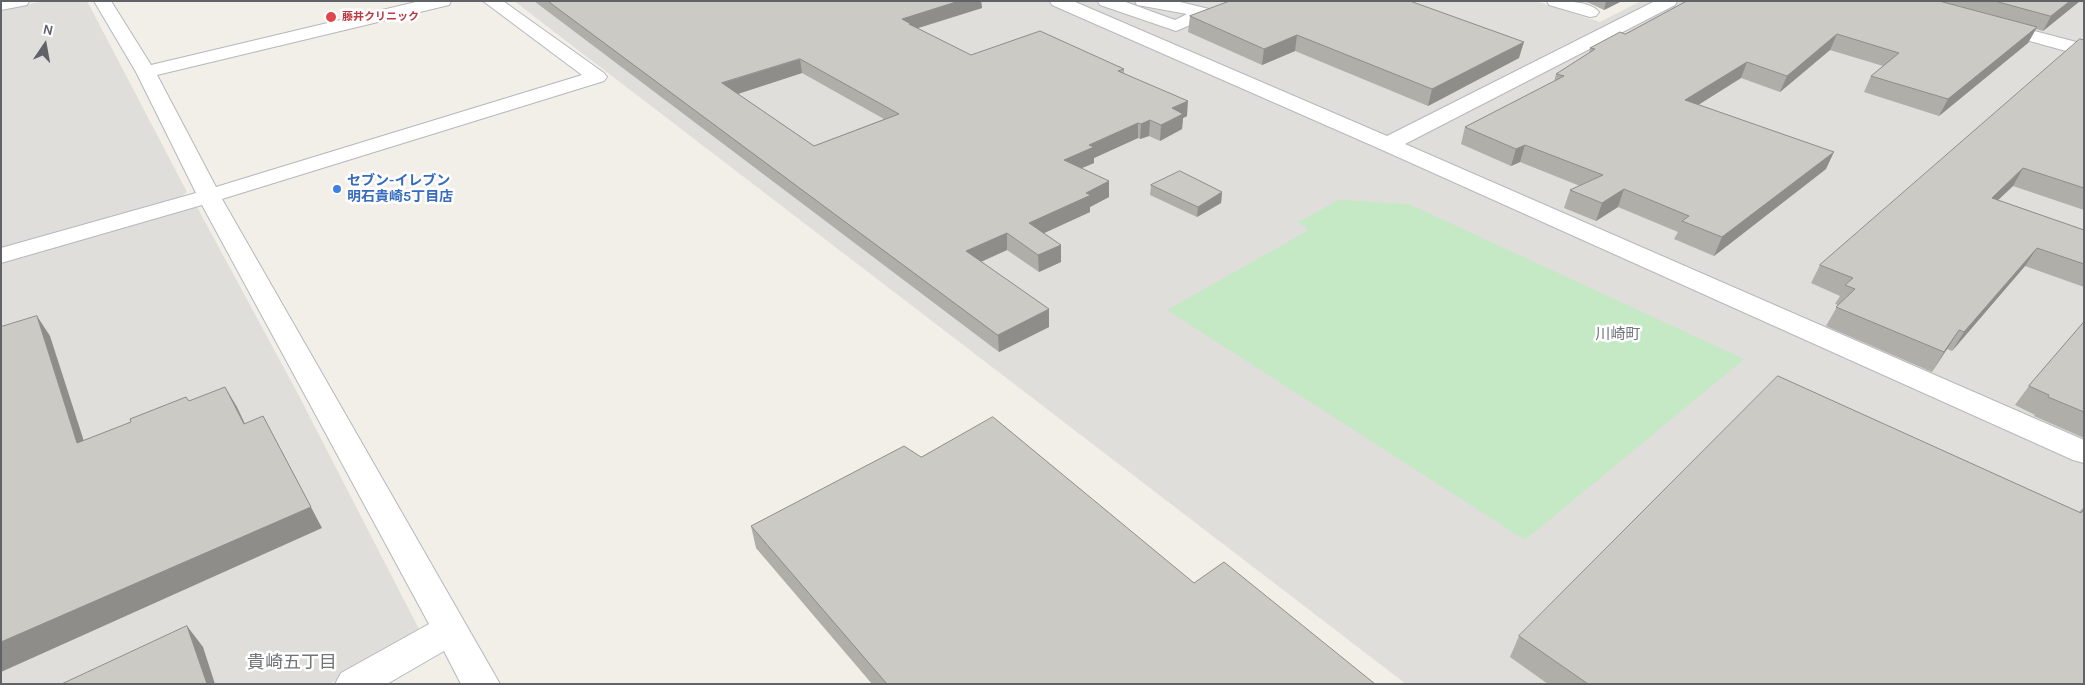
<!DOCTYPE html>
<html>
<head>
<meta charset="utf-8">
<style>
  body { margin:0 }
  #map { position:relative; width:2085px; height:685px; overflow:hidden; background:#f1efe8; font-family:Karla,sans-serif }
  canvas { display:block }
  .frame { position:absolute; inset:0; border:2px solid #5f6368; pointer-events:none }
  .north { position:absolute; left:20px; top:20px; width:50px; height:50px; -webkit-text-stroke:4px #fff; paint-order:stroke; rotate:12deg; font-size:14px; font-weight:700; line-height:20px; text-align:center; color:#5f6368 }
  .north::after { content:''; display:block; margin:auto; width:18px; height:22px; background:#5f6368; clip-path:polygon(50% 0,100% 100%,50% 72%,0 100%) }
</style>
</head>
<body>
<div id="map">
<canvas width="2085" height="685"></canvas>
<div class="frame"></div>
<div class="north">N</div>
</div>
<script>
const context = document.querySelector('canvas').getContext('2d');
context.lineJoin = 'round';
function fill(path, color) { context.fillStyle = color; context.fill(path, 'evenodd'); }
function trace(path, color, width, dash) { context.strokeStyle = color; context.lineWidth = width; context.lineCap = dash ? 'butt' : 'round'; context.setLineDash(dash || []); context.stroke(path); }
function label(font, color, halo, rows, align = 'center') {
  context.font = font + ' Karla,"Noto Sans JP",sans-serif'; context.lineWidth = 5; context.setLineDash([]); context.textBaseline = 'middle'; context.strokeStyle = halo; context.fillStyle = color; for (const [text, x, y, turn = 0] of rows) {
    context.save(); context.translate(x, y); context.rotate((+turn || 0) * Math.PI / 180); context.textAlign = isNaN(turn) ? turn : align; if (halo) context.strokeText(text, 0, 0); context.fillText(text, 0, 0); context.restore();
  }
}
const industrial = new Path2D(`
  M44,1H87L187,192L181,197L1,250V10Z
  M514,1H1536L1600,22L1641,1H2084V684H1406Z
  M196,205L298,394L421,633L329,684H1V260Z`);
const green = new Path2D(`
  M1339,200L1409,204L1744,359L1525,540L1167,310L1309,230L1298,222Z`);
const minor = new Path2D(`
  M1,1H29L27,5L1,10Z
  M94,1H111L151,65L420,1H451L449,5L157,75L216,187L582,75L483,1H503L604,73L607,77L604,81L222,199L500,684H461L444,651L387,684H335L341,673L429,624L202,205L1,263V248L196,193L136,72Z
  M1050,1H1073L1387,136L1655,1H1677L1675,5L1405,144L2084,440V463L2073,460L1380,149L1052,5Z
  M1098,1H1123L1175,20L1187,14L1143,6L1137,5L1135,1H1176L1209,9L1212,13L1209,17L1176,31L1100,5Z
  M1547,1C1560,1 1590,0 1599,12L1596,16L1590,17L1549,5Z
  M1996,21L2084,44V56L1990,30L1987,26L1990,22Z`);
const wall = new Path2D(`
  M534,1H981L982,8L917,28L971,55L1124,69V73L1187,116L1183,118L1182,129L1160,141L1149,136L1140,139L1138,138L1094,158V163L1082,168L1109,197L1090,207V212L1044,233L1061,245V262L1039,272L1007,250L981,262L1049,327L999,352ZM802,73L884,119L814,146L738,94Z
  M1582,1H1622L1604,10L1589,3Z
  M1687,1H2080L2043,31L2036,29L2028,43L1939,116L1864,92L1871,76L1883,66L1830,50L1780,92L1741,78L1698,105L1826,169L1714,256L1674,239L1678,232L1618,207L1596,221L1564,208L1570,190L1580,186L1520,162L1511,166L1461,144L1465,127L1554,82L1556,74L1589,53L1590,48L1625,34Z
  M1190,16L1519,58L1428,106L1295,51L1262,65L1188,32Z
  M2084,40V210L2013,186L1998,200L2084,230V287L2025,266L1952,351L1947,349L1932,372L1826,326L1838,305L1835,304L1840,296L1811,283L1820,265Z
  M1151,185L1222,192L1221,203L1197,217L1150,195Z
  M2084,322V438L2034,416L2035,415L2015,405L2029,386Z
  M921,457L1194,583L1375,684H872L756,548L751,526Z
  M2084,507V684H1548L1510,657L1519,636L2079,512Z`);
const shadedWall = new Path2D(`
  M959,1H981L982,8L912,30L902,19Z
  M1606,1H1622L1604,10Z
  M2070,1H2080L2043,31L2051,16Z
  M2037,27L2028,43L1939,116L1948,99Z
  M1837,34L1830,50L1780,92L1787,76Z
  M1297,35L1295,51L1262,65L1264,49Z
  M1524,42L1519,58L1428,106L1432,89Z
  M800,59L802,73L725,98L722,83Z
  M1747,62L1741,78L1679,117L1685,100Z
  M1188,101L1187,116L1183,118L1182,129L1160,141L1161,125L1172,108Z
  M1150,120L1149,136L1140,139L1141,124Z
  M1138,123V138L1094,158V163L1063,176L1064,160L1089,145Z
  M1525,145L1520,162L1511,166L1516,149Z
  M1834,152L1826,169L1714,256L1722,237Z
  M2023,168L2013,186L1981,216L1992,198Z
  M1109,181V197L1090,207V212L1029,240V223Z
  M1624,189L1618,207L1596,221L1602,203Z
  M1222,192L1221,203L1197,217L1198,207Z
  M1007,233V250L967,268L966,251Z
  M1061,245V262L1039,272L1038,255Z
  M2037,248L2025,266L1952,351L1964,332Z
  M1049,309V327L999,352L998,335Z
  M37,316L50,336L91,463L77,443Z
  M1959,330L1947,349L1932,372L1944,352Z
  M225,387L237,407L255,445L244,424Z
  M263,416L322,528L1,672V642Z
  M187,626L203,647L215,684H207Z`);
const building = new Path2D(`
  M548,1H959L902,19L911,24H909L971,55L1040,31L1124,69L1118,71L1188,101L1172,108L1183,114L1161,125L1150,120L1141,124L1138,123L1089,145L1094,147L1064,160L1109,181L1086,193L1091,195L1029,223L1061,245L1038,255L1007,233L966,251L1049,309L998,335ZM800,59L899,114L814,146L722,83Z
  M1230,1H1410L1524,42L1432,89L1297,35L1264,49L1190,16Z
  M1687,1H1939L2037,27L1948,99L1871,76L1899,53L1837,34L1787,76L1747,62L1685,100L1834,152L1722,237L1682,221L1689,216L1624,189L1602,203L1570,190L1603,175L1525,145L1516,149L1465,127L1564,76L1556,74L1595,49L1590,48L1620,32L1625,34Z
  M1995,1H2070L2051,16Z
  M2080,39L2084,40V188L2023,168L1992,198L2084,230V264L2037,248L1964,332L1959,330L1944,352L1836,307L1855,289L1845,285L1853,278L1820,265Z
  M1180,171L1222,192L1198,207L1151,185Z
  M37,316L77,443L131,422L130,419L186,397L189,401L225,387L244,424L263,416L311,507L1,642V327Z
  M2084,322V412L2048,397L2049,395L2029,386Z
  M1778,376L2081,513L2084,509V684H1588L1519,636Z
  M993,417L1194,583L1224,562L1375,684H887L751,526L904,446L921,457Z
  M187,626L207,684H62Z`);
const markers = [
  [331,17,6,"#e0444e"],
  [337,189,5,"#3f7fe0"]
];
const farHealthnames = [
  ["藤井クリニック",342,17]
];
const shopNames = [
  ["セブン-イレブン",347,181],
  ["明石貴崎5丁目店",347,197]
];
const neighbourhoodNames = [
  ["川崎町",1618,335]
];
const nearNeighbourhoodnames = [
  ["貴崎五丁目",292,663]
];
fill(industrial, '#e0deda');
fill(green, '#c5e8c5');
trace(minor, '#b5b8bc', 2);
fill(minor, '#fff');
fill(wall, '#afaea9');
fill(shadedWall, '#8f8d8a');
fill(building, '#cccac5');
trace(building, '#8f8d8a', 1);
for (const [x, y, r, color] of markers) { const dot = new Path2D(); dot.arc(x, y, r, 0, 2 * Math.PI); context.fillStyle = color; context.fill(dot); trace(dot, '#fff', 2); }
label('bold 11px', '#be3a42', '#fff', farHealthnames, 'left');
label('bold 14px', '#366cbe', '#fff', shopNames, 'left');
label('15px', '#70757a', '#fff', neighbourhoodNames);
label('18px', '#70757a', '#fff', nearNeighbourhoodnames);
</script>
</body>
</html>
